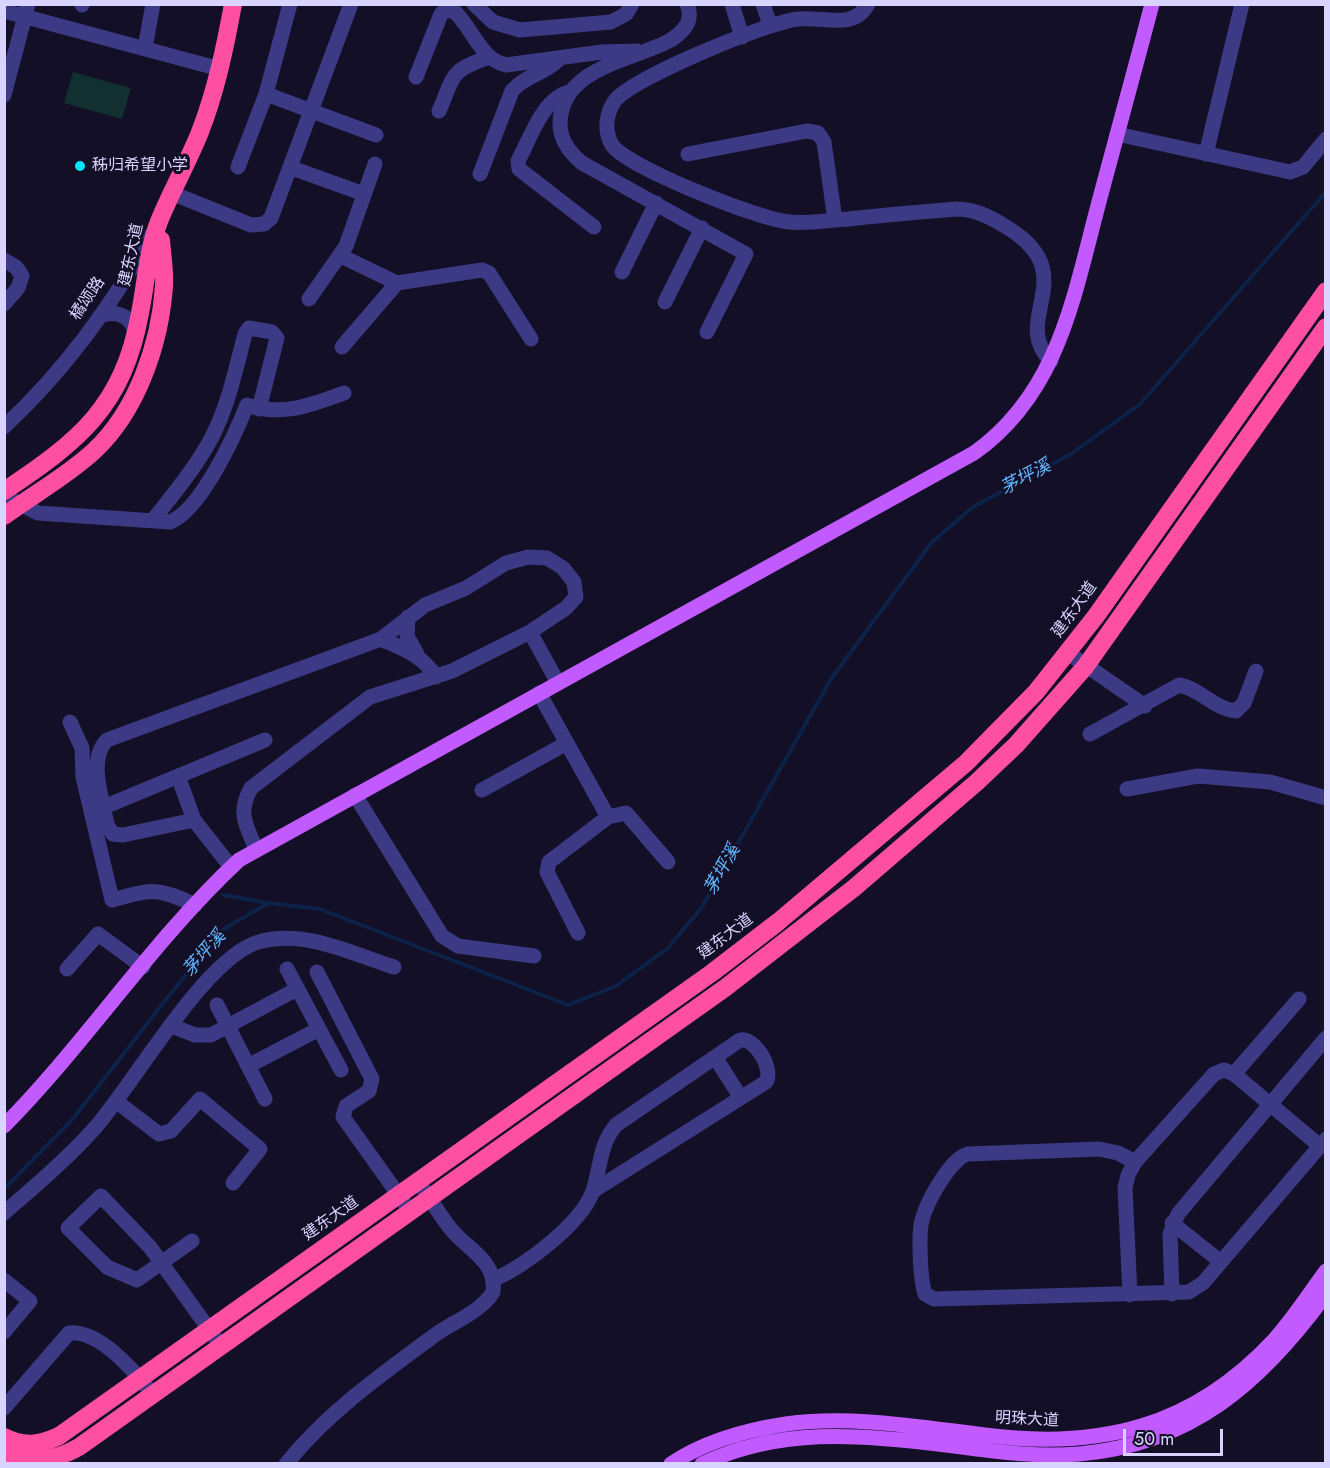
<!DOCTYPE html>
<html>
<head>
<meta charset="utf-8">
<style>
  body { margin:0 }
  #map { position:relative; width:1330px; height:1468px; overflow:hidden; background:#130f26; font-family:Jost,sans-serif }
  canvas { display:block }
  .frame { position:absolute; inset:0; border:6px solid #d9d4ff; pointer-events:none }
  .scale { position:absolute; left:1123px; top:1429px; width:100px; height:27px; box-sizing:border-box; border:3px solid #d9d4ff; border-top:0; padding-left:8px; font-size:18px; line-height:21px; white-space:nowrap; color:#d9d4ff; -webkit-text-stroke:4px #130f26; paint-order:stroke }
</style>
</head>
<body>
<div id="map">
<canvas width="1330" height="1468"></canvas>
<div class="frame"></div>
<div class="scale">50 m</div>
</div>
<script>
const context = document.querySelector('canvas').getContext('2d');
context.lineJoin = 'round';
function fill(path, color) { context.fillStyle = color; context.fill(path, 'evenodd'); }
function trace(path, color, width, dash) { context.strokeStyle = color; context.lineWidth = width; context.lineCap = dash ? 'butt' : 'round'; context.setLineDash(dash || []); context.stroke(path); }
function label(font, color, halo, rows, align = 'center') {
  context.font = font + ' Jost,"Noto Sans SC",sans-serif'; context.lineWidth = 6; context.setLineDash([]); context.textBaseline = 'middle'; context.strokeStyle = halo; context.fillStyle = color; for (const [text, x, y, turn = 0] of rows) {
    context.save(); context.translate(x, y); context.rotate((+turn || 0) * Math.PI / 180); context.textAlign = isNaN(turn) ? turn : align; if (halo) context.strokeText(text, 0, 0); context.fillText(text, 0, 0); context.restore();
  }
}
const green = new Path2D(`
  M73,72L131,88L122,119L64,103Z`);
const stream = new Path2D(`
  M223,895L268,903
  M4,1189L71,1121L219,932L268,903L320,909L568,1005L616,986L668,948L702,907L831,679L932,542L973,507L1071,454L1140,404L1326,192`);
const minor = new Path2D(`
  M474,4L493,22L520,30L611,22L626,14L632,4
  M687,4C694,21 684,31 671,40C632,61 561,67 560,124C560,140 570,153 582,163L746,254L707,332
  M732,4L742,37
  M763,4L770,25
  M868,4C853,31 824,16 798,19C768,22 629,79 614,102C606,114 604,132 612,145C627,167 760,220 789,222C809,224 829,220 848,219C884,215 920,212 956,209C976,209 992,218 1008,228C1084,275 1009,320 1051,361
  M82,5V4
  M4,11L220,69
  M145,48L153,4
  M416,77L441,14L445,10L455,12C473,29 480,59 506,65L602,52L637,51
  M570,92C543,97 530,139 518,161L519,169L594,227
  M266,94L376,135
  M4,95L28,4
  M439,111C455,74 450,70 490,57
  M1117,134L1290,172L1303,167L1326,139
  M688,154L807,131L818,133L824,142L835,220
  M1206,154L1242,4
  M238,167L266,94L290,4
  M292,168L364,194
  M480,174L512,91C524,76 544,74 557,61
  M174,194L251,225L264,224L271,218L351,4
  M341,256L397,283L482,270L489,273L531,339
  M4,260L16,267L22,276L18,288L4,304
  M622,272L656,203
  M309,299L346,246L375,164
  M665,302L702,228
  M100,316C117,309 137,318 134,338
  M342,347L397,283
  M250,406C284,416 311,405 344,393
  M4,427C63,372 112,306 151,235
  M4,496L38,513L170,522C201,510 235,435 247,405
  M154,519C175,492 197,466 213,435C229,403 236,368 245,334L249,328L272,332L277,338L259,409
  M408,617L407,636L417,654
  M530,632L558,683
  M381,639C404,649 422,655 436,677
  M1068,653L1145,706
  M539,693L608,817
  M70,722L82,748L83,777L112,900C152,889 157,887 195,905
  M1090,734L1179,685C1201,689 1214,709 1236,711L1244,703L1256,671
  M178,776L194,820
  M1127,789L1198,776L1270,782L1326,798
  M482,790L567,743
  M355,795L442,936L458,946L534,956
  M104,807L265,740
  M231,867L194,820L123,835L113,834L107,825C103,800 87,760 107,740L381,639L425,605L466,588L506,563L528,557L547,558L563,568L574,582L576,597L566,608L530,632L452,671L370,697L251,788C237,813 246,825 256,849
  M578,933L547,872L549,862L608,817L626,813L668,862
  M67,969L98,934L143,967
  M287,969L341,1070
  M317,972L372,1079L369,1091L346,1106L343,1117L405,1204
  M217,1005L265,1099
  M172,1026L195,1035H211L297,989
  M715,1057L741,1098
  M248,1066L319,1029
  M1234,1074L1299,999
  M117,1102L159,1134L171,1131L200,1099L260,1149L233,1183
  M1135,1162L1118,1153L1099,1149L968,1154C950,1158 924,1206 921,1225C919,1240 920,1279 925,1294L934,1299L1189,1292L1203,1283L1326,1139
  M4,1213C35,1186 67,1159 94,1129C135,1083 207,953 262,941C306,930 353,954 394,967
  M1172,1223L1221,1262
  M192,1241L137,1280L107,1267L68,1228L101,1196L150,1247L221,1346
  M4,1280L30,1301L4,1332
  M493,1280C525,1266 581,1224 593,1191C601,1167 599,1145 616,1125L740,1040C755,1037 774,1069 766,1082L593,1191
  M1172,1294L1170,1234L1178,1214L1326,1038
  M1130,1295L1125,1188L1128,1175L1135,1162L1214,1074L1224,1070L1234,1074L1320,1146
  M4,1408L69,1333C100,1330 136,1373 153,1395
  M286,1464C328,1412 382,1374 435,1335C453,1322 482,1311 493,1292C497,1260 466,1249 450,1228C439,1214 429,1197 418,1181`);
const major = new Path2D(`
  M4,1126C87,1042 152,941 239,860L974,453C1060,392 1074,294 1100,198C1117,134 1135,69 1152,4
  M671,1464C705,1441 746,1430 786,1424C852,1415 919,1427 985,1435C1100,1450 1193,1427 1274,1340C1293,1319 1309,1294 1326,1271
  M702,1464C779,1428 857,1434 938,1444C985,1450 1032,1458 1079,1454C1192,1444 1262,1382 1326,1294`);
const highway = new Path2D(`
  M4,491C79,441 123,407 140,313C146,283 148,248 160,219C172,190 188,162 200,132C216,91 225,48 233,4
  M4,516C34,494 67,476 94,451C137,411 160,344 164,286C165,271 162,255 161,240
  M4,1437C23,1447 40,1445 59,1436L713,972L778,922L966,763L1036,692L1096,616L1326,291
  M4,1454C31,1465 54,1461 79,1447L725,988L854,888L977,782L1016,745L1085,667L1326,327`);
const markers = [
  [80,166,6,"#00e5ff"]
];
const poiNames = [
  ["秭归希望小学",92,166]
];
const streetNames = [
  ["建东大道",132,255,-78],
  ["橘颂路",88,299,-56],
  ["建东大道",1075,610,-54],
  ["建东大道",726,937,-37],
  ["建东大道",331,1219,-35],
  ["明珠大道",1027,1420,3]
];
const waterNames = [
  ["茅坪溪",1026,478,-28],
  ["茅坪溪",723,870,-61],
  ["茅坪溪",205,954,-49]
];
fill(green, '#12302f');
trace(stream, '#0c2248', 4);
trace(minor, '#3d3a85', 15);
trace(major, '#c25bff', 15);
trace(highway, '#ff4fa3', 18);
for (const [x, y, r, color] of markers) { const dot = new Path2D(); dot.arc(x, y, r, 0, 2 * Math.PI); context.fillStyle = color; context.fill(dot); trace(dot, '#130f26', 2); }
label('16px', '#d9d4ff', '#130f26', poiNames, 'left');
label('16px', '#d9d4ff', '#130f26', streetNames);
label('italic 18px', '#62b6ff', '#130f26', waterNames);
</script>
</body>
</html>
